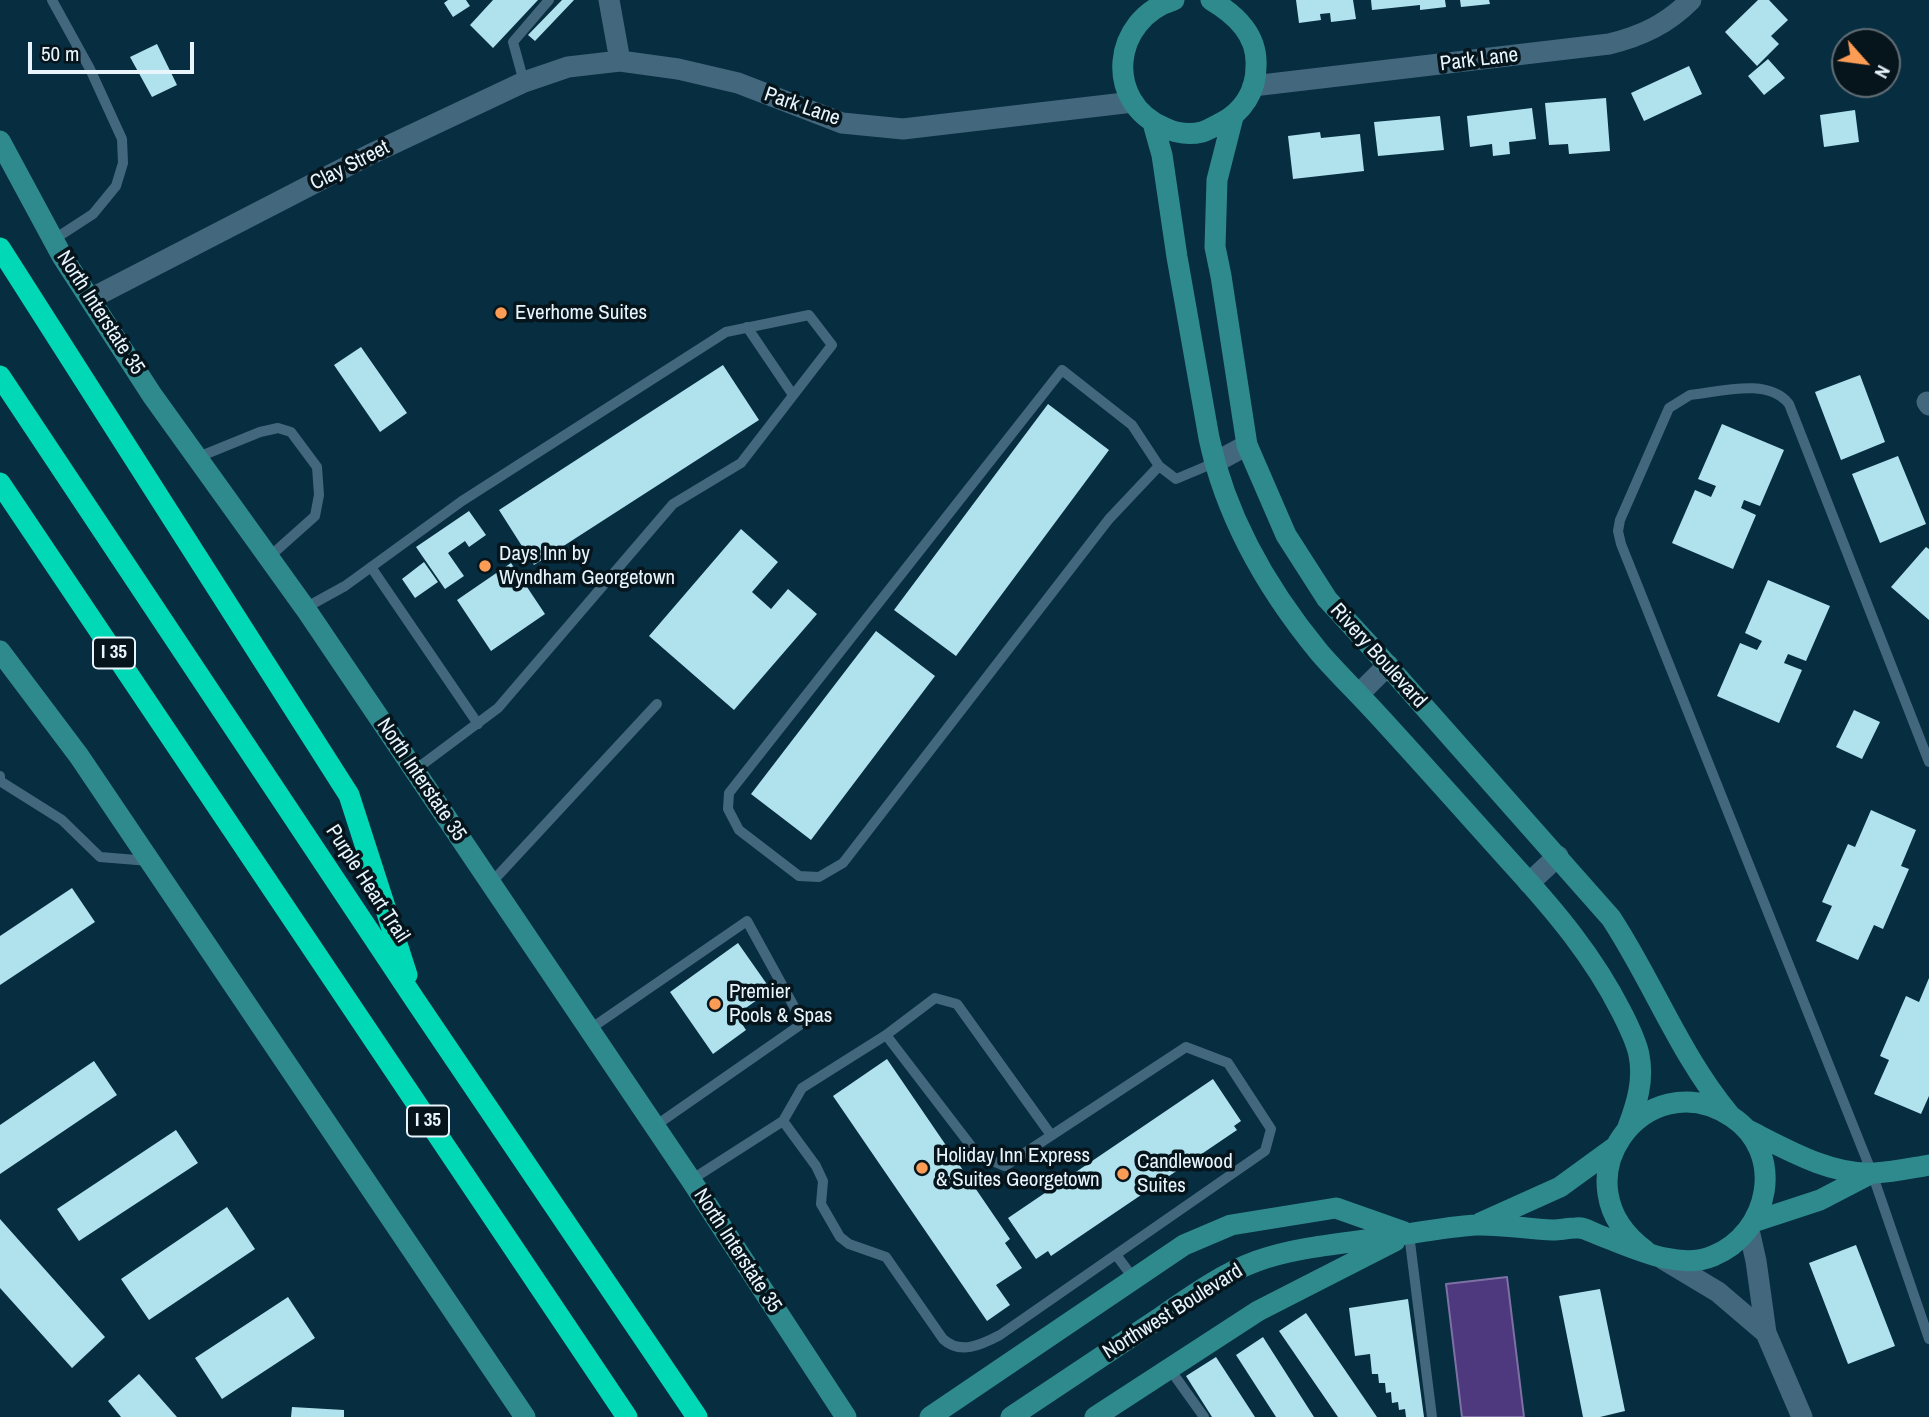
<!DOCTYPE html>
<html>
<head>
<meta charset="utf-8">
<style>
  body { margin:0 }
  #map { position:relative; width:1929px; height:1417px; overflow:hidden; background:#072d40; font-family:"Archivo Narrow",sans-serif }
  canvas { display:block }
  .north { position:absolute; left:1831px; top:28px; width:70px; height:70px; box-sizing:border-box; background:#06141c; border:2px solid #616e76; border-radius:50%; rotate:118deg; font-size:19px; font-weight:700; line-height:28px; text-align:center; color:#e9f5fd }
  .north::after { content:''; display:block; margin:auto; width:24px; height:32px; background:#fd9d55; clip-path:polygon(50% 0,100% 100%,50% 72%,0 100%) }
  .scale { position:absolute; left:28px; top:42px; width:166px; height:32px; box-sizing:border-box; border:4px solid #e9f5fd; border-top:0; padding-left:9px; font-size:21px; line-height:24px; white-space:nowrap; color:#e9f5fd; -webkit-text-stroke:5px #06141c; paint-order:stroke }
</style>
</head>
<body>
<div id="map">
<canvas width="1929" height="1417"></canvas>
<div class="north">N</div>
<div class="scale">50 m</div>
</div>
<script>
const context = document.querySelector('canvas').getContext('2d');
context.lineJoin = 'round';
function fill(path, color) { context.fillStyle = color; context.fill(path, 'evenodd'); }
function trace(path, color, width, dash) { context.strokeStyle = color; context.lineWidth = width; context.lineCap = dash ? 'butt' : 'round'; context.setLineDash(dash || []); context.stroke(path); }
function label(font, color, halo, rows, align = 'center') {
  context.font = font + ' "Archivo Narrow",sans-serif'; context.lineWidth = 7; context.setLineDash([]); context.textBaseline = 'middle'; context.strokeStyle = halo; context.fillStyle = color; for (const [text, x, y, turn = 0] of rows) {
    context.save(); context.translate(x, y); context.rotate((+turn || 0) * Math.PI / 180); context.textAlign = isNaN(turn) ? turn : align; if (halo) context.strokeText(text, 0, 0); context.fillText(text, 0, 0); context.restore();
  }
}
const water = new Path2D(`
  M1507,1277L1524,1417H1462L1446,1284Z`);
const building = new Path2D(`
  M448,0H466L470,6L453,17L444,3Z
  M493,0H538L493,48L470,25Z
  M562,0H574L535,41L528,35Z
  M1296,0H1353L1356,19L1331,22L1330,13L1320,14L1321,20L1299,23Z
  M1371,0H1445L1446,7L1420,10V5L1372,10Z
  M1460,0H1489L1490,4L1461,7Z
  M1758,0H1769L1788,20L1771,36L1779,44L1757,66L1725,32Z
  M157,44L177,85L152,97L130,57Z
  M1768,59L1785,78L1764,95L1748,76Z
  M1689,66L1702,94L1644,121L1631,93Z
  M1606,98L1610,151L1569,154L1568,144L1549,145L1545,103Z
  M1532,108L1536,139L1509,142L1510,154L1493,156L1492,144L1470,147L1467,116Z
  M1855,110L1859,142L1824,147L1820,115Z
  M1440,116L1444,150L1378,156L1374,122Z
  M1320,132L1321,138L1360,134L1364,171L1293,179L1288,136Z
  M361,347L407,413L380,432L334,365Z
  M723,365L759,420L534,565L499,510Z
  M1860,375L1885,442L1841,460L1815,392Z
  M1048,404L1109,450L956,656L894,610Z
  M1722,424L1784,450L1760,506L1744,500L1741,508L1756,515L1733,569L1672,543L1695,490L1711,497L1716,486L1698,479Z
  M1898,456L1926,524L1880,543L1852,474Z
  M469,511L486,535L469,547L465,541L448,553L464,576L445,589L416,547Z
  M741,529L778,562L752,592L771,609L788,589L817,614L734,710L649,636Z
  M1926,547L1929,549V620L1891,587Z
  M424,562L438,582L415,598L402,579Z
  M511,563L545,614L491,651L457,600Z
  M1768,580L1830,606L1806,661L1788,654L1784,663L1802,670L1779,723L1717,696L1740,643L1757,650L1762,641L1745,633Z
  M876,631L935,676L811,840L751,794Z
  M1854,710L1880,722L1862,759L1836,747Z
  M1871,810L1916,830L1901,866L1909,869L1883,929L1874,925L1858,960L1816,941L1832,906L1822,902L1848,844L1855,847Z
  M72,888L95,922L0,985V936Z
  M738,943L771,990L736,1015L746,1030L713,1054L670,992Z
  M1929,978V1096L1921,1114L1874,1094L1889,1060L1880,1056L1906,996L1919,1002Z
  M887,1059L1010,1239L1005,1243L1022,1268L996,1285L1010,1305L987,1321L833,1096Z
  M94,1061L117,1095L0,1174V1125Z
  M1213,1079L1241,1121L1234,1126L1237,1130L1051,1256L1048,1251L1036,1259L1008,1218Z
  M176,1130L198,1163L79,1241L57,1209Z
  M227,1207L255,1249L149,1320L121,1279Z
  M0,1219L105,1337L72,1368L0,1288Z
  M1856,1245L1895,1346L1848,1364L1809,1263Z
  M1600,1289L1625,1411L1600,1417H1583L1559,1296Z
  M288,1297L315,1338L222,1399L195,1358Z
  M1408,1299L1424,1417H1406L1405,1409L1399,1410L1398,1402L1392,1403L1391,1392L1386,1393L1385,1383H1379L1378,1374H1372L1370,1354L1355,1356L1349,1308Z
  M1306,1313L1377,1417H1338L1279,1331Z
  M1263,1337L1314,1417H1276L1236,1355Z
  M1216,1357L1255,1417H1212L1186,1376Z
  M139,1374L177,1417H121L108,1401Z
  M292,1407L344,1410V1417H291Z`);
const lane = new Path2D(`
  M52,0L90,69L122,139L123,163L116,186L93,214L53,240
  M524,82L513,42L549,0
  M747,327L793,395
  M196,458L260,432L278,428L291,432L317,467L319,495L315,516L268,558
  M1159,466L1109,519L843,863L819,877L799,876L739,830L728,809L729,793L1062,370L1132,425L1159,466L1176,479L1214,463
  M371,567L478,724
  M305,608L345,586L462,501L726,332L809,315L832,345L741,463L673,504L498,708L415,770
  M0,776V781L62,820L100,857L149,861
  M491,883L657,704
  M590,1029L747,921L803,1023L655,1126
  M783,1121L816,1166L823,1181L821,1204L840,1237L849,1244L886,1257L943,1339C960,1355 981,1345 1000,1335L1265,1151L1271,1129L1228,1063L1186,1047L1005,1166L978,1155L886,1035
  M691,1180L783,1121L802,1088L886,1035L935,998L957,1004L1051,1135
  M1409,1234L1432,1417
  M1117,1256L1134,1279
  M1929,1339L1872,1173L1621,544L1618,531L1620,520L1669,408L1690,395C1720,392 1768,377 1789,404L1929,762
  M1169,1368L1204,1417`);
const street = new Path2D(`
  M609,0L620,61
  M1253,86L1609,44C1642,36 1667,24 1691,0
  M90,299L369,155L524,82L568,67L620,61L678,69L738,83L842,123L903,129L1133,102
  M1927,402L1929,405
  M1214,463L1247,445
  M1359,694L1388,665
  M1529,883L1558,856
  M1749,1230L1756,1261L1766,1333L1802,1417
  M1663,1259L1718,1292L1766,1333`);
const secondary = new Path2D(`
  M1174,0C1112,19 1103,102 1165,128C1176,133 1190,135 1202,132C1208,130 1215,126 1221,123C1243,112 1256,91 1256,67C1258,35 1236,15 1211,0
  M1233,117L1217,180L1215,247L1221,276L1247,445L1286,535L1327,599L1373,649L1611,918C1653,982 1680,1055 1729,1114
  M1153,123L1162,155L1177,257L1209,438C1226,517 1268,590 1319,652C1337,673 1358,693 1377,714C1423,764 1469,816 1515,867C1556,912 1593,956 1621,1011C1628,1025 1636,1040 1639,1055C1644,1080 1637,1103 1628,1127
  M0,141L62,256L152,395L305,608L691,1180L846,1417
  M0,651L79,756L525,1417
  M1746,1129C1784,1148 1831,1176 1875,1173C1893,1172 1911,1168 1929,1165
  M1756,1221L1820,1200L1872,1173
  M1480,1223L1560,1187L1615,1147
  M930,1417L1184,1245L1231,1225L1336,1208L1404,1232
  M1011,1417C1059,1385 1107,1353 1155,1321C1187,1299 1221,1274 1257,1261C1296,1247 1340,1244 1381,1238C1412,1234 1444,1227 1475,1225C1501,1224 1527,1229 1553,1230C1561,1230 1568,1228 1576,1228C1584,1227 1591,1232 1599,1235C1632,1247 1678,1271 1713,1256C1770,1233 1786,1153 1732,1117C1645,1059 1553,1184 1646,1251
  M1095,1417L1258,1311L1395,1241`);
const highway = new Path2D(`
  M0,248L349,795L407,975
  M0,376L415,1000L697,1417
  M0,483L627,1417`);
const markers = [
  [501,313,7,"#fd9d55"],
  [485,566,7,"#fd9d55"],
  [715,1004,7,"#fd9d55"],
  [922,1168,7,"#fd9d55"],
  [1123,1174,7,"#fd9d55"]
];
const shields = [
  [114,653,42],
  [428,1121,42]
];
const shieldNames = [
  ["I 35",114,653],
  ["I 35",428,1121]
];
const streetNames = [
  ["Park Lane",1479,60,-7],
  ["Park Lane",802,107,19],
  ["Clay Street",350,166,-27],
  ["North Interstate 35",100,313,57],
  ["Rivery Boulevard",1378,656,48],
  ["North Interstate 35",421,780,56],
  ["Purple Heart Trail",367,884,57],
  ["North Interstate 35",737,1251,57],
  ["Northwest Boulevard",1173,1312,-32]
];
const poiNames = [
  ["Everhome Suites",515,313],
  ["Days Inn by",499,554],
  ["Wyndham Georgetown",499,578],
  ["Premier",729,992],
  ["Pools & Spas",729,1016],
  ["Holiday Inn Express",936,1156],
  ["& Suites Georgetown",936,1180],
  ["Candlewood",1137,1162],
  ["Suites",1137,1186]
];
fill(water, '#4f397e');
trace(water, '#7d71a4', 2);
fill(building, '#b0e2ee');
trace(lane, '#43687e', 10);
trace(street, '#43687e', 21);
trace(secondary, '#2f8a8e', 21);
trace(highway, '#01d8b5', 21);
for (const [x, y, r, color] of markers) { const dot = new Path2D(); dot.arc(x, y, r, 0, 2 * Math.PI); context.fillStyle = color; context.fill(dot); trace(dot, '#06141c', 2.5); }
for (const [x, y, w] of shields) { const box = new Path2D(); box.roundRect(x - w / 2, y - 15.5, w, 31, 5); context.fillStyle = '#06141c'; context.fill(box); trace(box, '#e9f5fd', 2); }
label('bold 19px', '#e9f5fd', null, shieldNames);
label('21px', '#e9f5fd', '#06141c', streetNames);
label('21px', '#e9f5fd', '#06141c', poiNames, 'left');
</script>
</body>
</html>
